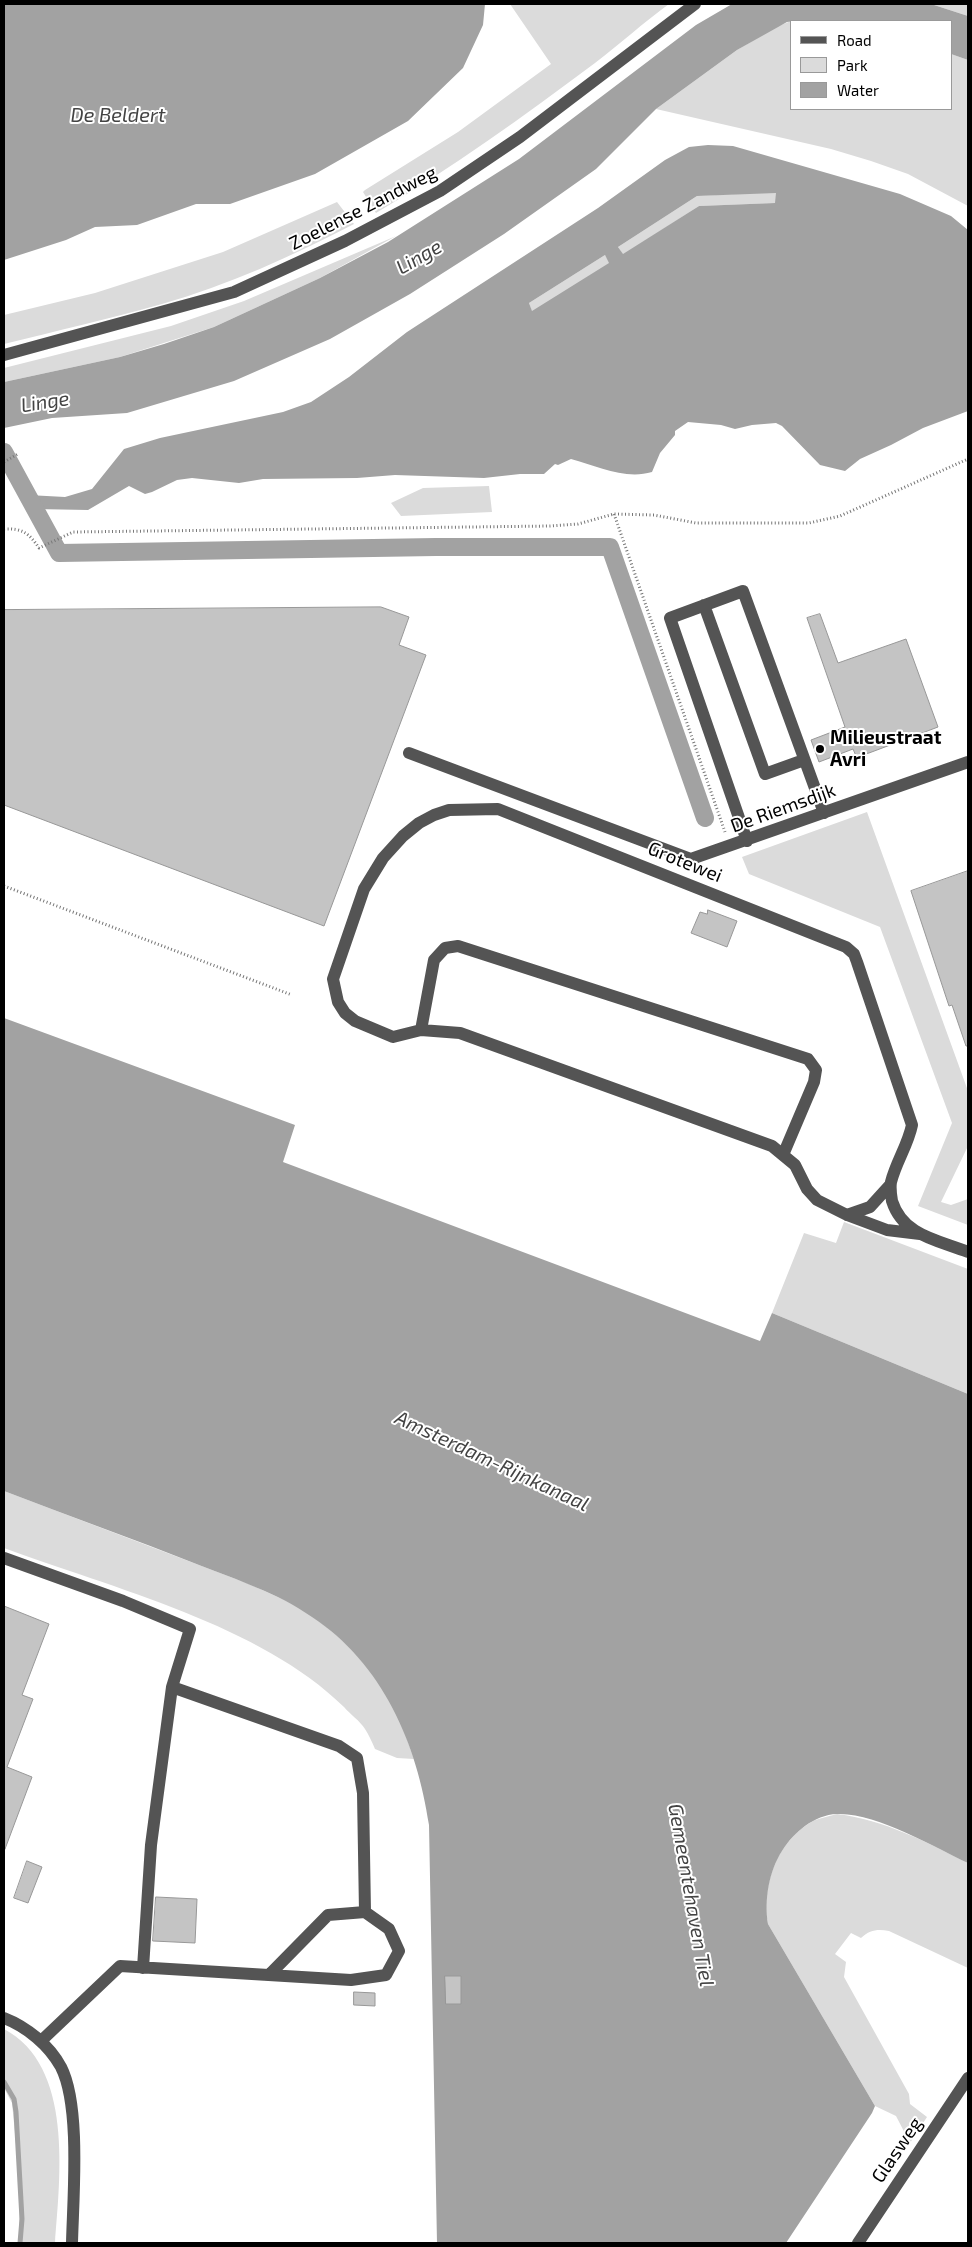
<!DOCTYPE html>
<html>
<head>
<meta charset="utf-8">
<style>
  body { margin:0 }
  #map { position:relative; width:972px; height:2247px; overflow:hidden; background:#fff; font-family:"Exo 2",sans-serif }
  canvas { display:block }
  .frame { position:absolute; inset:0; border:5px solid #000; pointer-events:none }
  .legend { position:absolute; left:790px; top:20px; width:162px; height:90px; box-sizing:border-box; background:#fff; border:1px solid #999; margin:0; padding:6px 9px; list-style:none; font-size:15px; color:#000 }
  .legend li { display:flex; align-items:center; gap:10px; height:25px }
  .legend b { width:25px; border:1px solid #999 }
</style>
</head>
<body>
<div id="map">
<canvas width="972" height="2247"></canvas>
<div class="frame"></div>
<ul class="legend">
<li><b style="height:6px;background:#545454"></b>Road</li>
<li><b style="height:14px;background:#dbdbdb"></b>Park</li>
<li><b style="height:14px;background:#a2a2a2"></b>Water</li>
</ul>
</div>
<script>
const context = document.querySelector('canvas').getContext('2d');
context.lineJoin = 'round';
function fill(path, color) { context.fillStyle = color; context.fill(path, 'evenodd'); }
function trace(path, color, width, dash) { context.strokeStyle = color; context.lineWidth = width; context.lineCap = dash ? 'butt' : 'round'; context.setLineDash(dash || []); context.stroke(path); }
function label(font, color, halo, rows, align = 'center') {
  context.font = font + ' "Exo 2",sans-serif'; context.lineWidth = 4; context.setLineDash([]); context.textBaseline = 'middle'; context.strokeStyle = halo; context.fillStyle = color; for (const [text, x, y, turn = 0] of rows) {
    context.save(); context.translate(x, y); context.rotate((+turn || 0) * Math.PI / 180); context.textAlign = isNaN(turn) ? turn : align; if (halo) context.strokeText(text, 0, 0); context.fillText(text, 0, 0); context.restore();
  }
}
const green = new Path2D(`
  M510,4H669C644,22 620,44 595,63C524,116 452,168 376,213L363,192L365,190L458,132L551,64Z
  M931,4H968V16Z
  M791,21V109H951V54L968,60V206L908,174L871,161L831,149L656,109L737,50L776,27Z
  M776,192V203L699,206L623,255L618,247L697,196Z
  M337,202L354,224C293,256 228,285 162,304C109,319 56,331 4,344V315L95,293L223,252Z
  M396,236L320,278L214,327L120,357L4,382V368L171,326L244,301Z
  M605,255L610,263L532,312L529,303Z
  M489,486L492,512L401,516L391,503L423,488Z
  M867,812L968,1091V1146L941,1202L951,1205L968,1199V1225L918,1206L952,1123L880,927L749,874L742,857Z
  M844,1222L968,1269V1394L772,1313L804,1233L836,1243Z
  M4,1491L249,1584C271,1594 294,1603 314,1617C349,1643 382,1679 400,1719C405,1732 409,1746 414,1759L397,1758L375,1749C372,1742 369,1735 365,1729C360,1721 350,1714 344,1707C261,1625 112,1588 4,1548Z
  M837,1814C885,1820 926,1842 968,1863V1968L889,1931C877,1929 870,1930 861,1938L851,1933L835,1954L846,1962L844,1977L909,2094L910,2104L927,2117L910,2143L896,2116L875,2106L768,1924C761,1887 776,1845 808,1824C817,1818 827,1817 837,1814Z
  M4,2029C74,2066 60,2177 55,2243H19L20,2184L12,2103L4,2088Z`);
const water = new Path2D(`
  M4,4H485L483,25L463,68L408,121L315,174L230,204H196L137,225L95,227L66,240L4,260Z
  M732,4H931L968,16V60L951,54V21L803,20L787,22L737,50L656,109L596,169L504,234L410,294L330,339L234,381L127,413L52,418L4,428V382L120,357L164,344L214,327L320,278L388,242L519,159L696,25Z
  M708,145L733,146L900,194L951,216L968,230V411L923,428L891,445L860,459L845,471L820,465L782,426L776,423L752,425L735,429L721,425L688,422L675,431V435L660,453L652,472C625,480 597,466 571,459L558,465L555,464L544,474H520L484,478L395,475L357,478L263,479L239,483L192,478L177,480L152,492L145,494L129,486L88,510L35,509L28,495L65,497L92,489L124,449L160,438L283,412L311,402L349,377L407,332L598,208L665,160L689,147ZM776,193L775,203L699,206L623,254L618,247L697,196ZM605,255L609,263L532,311L529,303Z
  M4,1018L295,1125L283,1162L760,1341L772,1313L968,1394V1863C934,1847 875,1812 837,1814C814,1815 794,1832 782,1851C769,1871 764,1900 768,1924L875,2106L872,2113L786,2243H437L429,1825C417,1744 383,1664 312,1617C278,1593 237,1580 199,1565C134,1539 69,1516 4,1491Z`);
const stream = new Path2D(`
  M4,2082L14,2099L16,2112L22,2219L20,2243`);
const canal = new Path2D(`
  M4,452L59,553L436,547H610L705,818`);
const building = new Path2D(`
  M381,607L409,617L399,645L426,655L324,926L4,805V610Z
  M820,614L838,663L906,639L938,727L869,753L856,756L853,749L819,762L811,740L845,727L807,618Z
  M968,871V1046H966L952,1005L949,1006L911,891Z
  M708,910L737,921L727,947L691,933L700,912L707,914Z
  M4,1606L49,1624L22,1695L33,1699L7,1767L32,1777L5,1849Z
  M27,1861L42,1867L28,1903L14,1898Z
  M156,1897L197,1899L195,1943L153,1941Z
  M445,1976H461V2004H446Z
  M354,1992L375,1993V2006L354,2005Z`);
const path = new Path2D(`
  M4,462L18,454
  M614,514L725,832
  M4,529C22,528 29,533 39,548L73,532L550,526L578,524L614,514L654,515L696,523H809L840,516L968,459
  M4,886L292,995`);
const minor = new Path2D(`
  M4,355L234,292L345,241L440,191L520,137L695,4
  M704,605L765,774L804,760
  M409,753L691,859L968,762
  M747,841L670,618L743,591L824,813
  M421,1030L434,960L445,948L458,946L808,1059L816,1070L814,1082L783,1155
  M847,1215L870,1207L890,1185
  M920,1234L887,1230L847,1215L817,1200L807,1189L795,1165L772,1146L460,1033L421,1030L393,1037L355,1021L345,1013L338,1002L333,979L364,889L383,858L403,836L419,823L434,815L449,810L498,809L846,947L854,954L857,962L912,1125C908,1145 896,1162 891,1182C890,1188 891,1195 892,1201C903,1236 938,1240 968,1252
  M4,1558L123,1601L190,1629L172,1687L339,1746L357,1758L363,1793L365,1912
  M143,1968L151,1845L172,1687
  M4,2018C27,2027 49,2045 61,2067C81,2106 73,2198 72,2243
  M41,2041L120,1966L351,1980L386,1975L399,1951L389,1929L365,1912L328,1915L269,1975
  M858,2243L968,2078`);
const markers = [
  [820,749,5,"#000"]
];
const streetNames = [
  ["Zoelense Zandweg",363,208,-27],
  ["De Riemsdijk",783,808,-20],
  ["Grotewei",685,862,22],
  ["Glasweg",897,2150,-56]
];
const poiNames = [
  ["Milieustraat",830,738],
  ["Avri",830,760]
];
const waterNames = [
  ["De Beldert",118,115],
  ["Linge",419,257,-30],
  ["Linge",45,402,-9],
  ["Amsterdam-Rijnkanaal",492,1461,25],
  ["Gemeentehaven Tiel",691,1895,80]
];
fill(green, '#dbdbdb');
fill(water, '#a2a2a2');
trace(stream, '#a2a2a2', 5);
trace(canal, '#a2a2a2', 18);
fill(building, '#c4c4c4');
trace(building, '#989898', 1);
trace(path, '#767676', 3, [1, 2.5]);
trace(minor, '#545454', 12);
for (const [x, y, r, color] of markers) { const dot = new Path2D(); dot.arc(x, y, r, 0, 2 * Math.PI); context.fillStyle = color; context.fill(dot); trace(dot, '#fff', 2); }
label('19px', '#000', '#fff', streetNames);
label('bold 19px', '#000', '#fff', poiNames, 'left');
label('italic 20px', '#434343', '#fff', waterNames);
</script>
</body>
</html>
